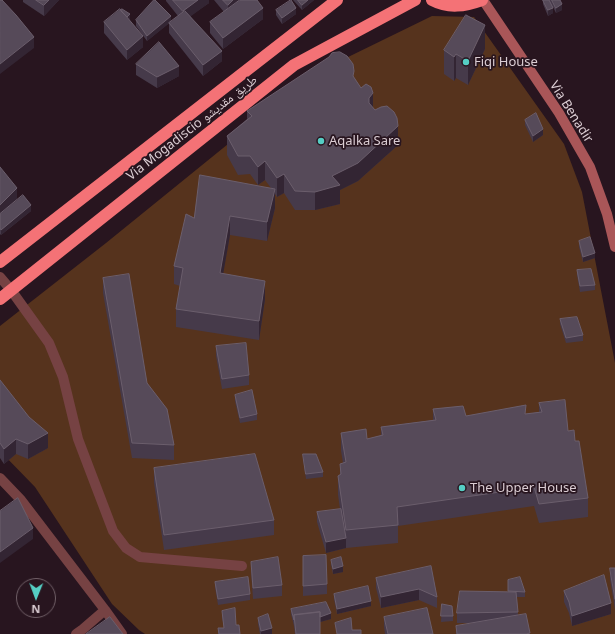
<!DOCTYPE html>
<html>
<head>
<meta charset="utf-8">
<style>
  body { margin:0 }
  #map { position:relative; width:615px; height:634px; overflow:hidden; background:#28151f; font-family:"Noto Sans",sans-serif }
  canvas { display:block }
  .north { position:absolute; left:16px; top:578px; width:40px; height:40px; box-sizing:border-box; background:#28151f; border:1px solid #705f67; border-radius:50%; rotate:181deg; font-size:11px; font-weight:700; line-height:16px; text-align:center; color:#dbcdd3 }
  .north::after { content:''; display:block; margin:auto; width:14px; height:18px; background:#55cec4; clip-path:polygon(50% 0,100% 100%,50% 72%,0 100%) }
</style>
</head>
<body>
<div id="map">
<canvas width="615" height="634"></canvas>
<div class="north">N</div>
</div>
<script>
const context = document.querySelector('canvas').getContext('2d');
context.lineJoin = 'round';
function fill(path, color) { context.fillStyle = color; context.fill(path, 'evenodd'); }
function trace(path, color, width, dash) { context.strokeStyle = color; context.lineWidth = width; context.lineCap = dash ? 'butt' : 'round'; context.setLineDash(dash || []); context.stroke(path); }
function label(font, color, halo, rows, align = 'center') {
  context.font = font + ' "Noto Sans","Noto Naskh Arabic",sans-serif'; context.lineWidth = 3.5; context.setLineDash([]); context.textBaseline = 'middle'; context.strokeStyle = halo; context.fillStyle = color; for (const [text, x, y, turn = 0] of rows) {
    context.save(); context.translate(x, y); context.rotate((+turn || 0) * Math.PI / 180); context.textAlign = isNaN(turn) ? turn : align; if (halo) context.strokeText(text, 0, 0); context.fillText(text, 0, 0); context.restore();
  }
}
const green = new Path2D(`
  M432,16L474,17L564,144L582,192L615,363V634H145L139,630L112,604L35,487L0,451V326L106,243L302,84L344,59Z`);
const street = new Path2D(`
  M0,277L11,290L49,343L63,377L78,439L113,531L126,548L140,557L242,566
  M0,478L21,500L105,610L122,634
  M76,634L83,629L105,610`);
const secondary = new Path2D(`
  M483,0L559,113L590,167L607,214L615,247`);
const highway = new Path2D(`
  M432,0C449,9 465,6 482,0
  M0,262L337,0
  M0,299L294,65L415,0`);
const wall = new Path2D(`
  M23,0H59L44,16L23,2Z
  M154,0H157H155L171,22L178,16L166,1V0H209V3L190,16L222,61L203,76L169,33V23L147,41L136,26V20Z
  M214,0H257L263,19L223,49L210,33V22L224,12Z
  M293,0H314L302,10Z
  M543,0H560L562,10L556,13L553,7V13L548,16L543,4Z
  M276,10L296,14L282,24L276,15Z
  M130,19L129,20L143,47L127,60L104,33V22Z
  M485,49L468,85L456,78L454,81L444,74V50Z
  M136,64L179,76L157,88L136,75Z
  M354,78L373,108L398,145L358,181L340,190V204L315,210H295L284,193L277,197L275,194V208L267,241L230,235L223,273L265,299L259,340L176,327V309L180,286L174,284V266L194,218L271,188L265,180L258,185L250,174L238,175L227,155V136L247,119V111Z
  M525,120L543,135L533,142L525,125Z
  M0,167L17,199L11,205L31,211L1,235L0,234Z
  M579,241L595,258L583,262L579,247Z
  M577,270L595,285V290L580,292L577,275Z
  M103,278L147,383L174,445V460L132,458L103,293Z
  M560,319L583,335V341L566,343L560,324Z
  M216,346L249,375V385L222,389L216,356Z
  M0,380L48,448L28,459L16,454L4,464L0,458Z
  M235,395L257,414V420L240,423L235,401Z
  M539,403L568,431L575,441L588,498V517L539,523L534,506L398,526V543L346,548L326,553L317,522V512L340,509L338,495V476L340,475V464L343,463L341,451V433L367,439L381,436V427L433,420V409L466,416L526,414L539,412Z
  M303,454L323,472V477L306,479L303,459Z
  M154,468L274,520V535L164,550L154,483Z
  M303,556L327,584V594L303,596Z
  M331,560L343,572L333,574L331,565Z
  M251,562L282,585V596L253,599L251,572Z
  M431,566L437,597V608L419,600L381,608L376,588V578Z
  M610,568H615V610L610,579Z
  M508,580L525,592V597H517L518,615L530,634H456V626L474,623H457V613L508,592Z
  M215,582L250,594V600L218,605L215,587Z
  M564,591L611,614L572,626L569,613L564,602Z
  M334,594L371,606L337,614L334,599Z
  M442,604L453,616V621L441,622Z
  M291,609L331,619L320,622V634H295L294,626L291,614Z
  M222,611L236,625L240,634H218V628H224L222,617Z
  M384,617L433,634H385L384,627Z
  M258,618L272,634H260L258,624Z`);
const shadedWall = new Path2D(`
  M49,0H59L44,16V5Z
  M198,0H209V3L183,22V11Z
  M233,0H244L228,16V5Z
  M308,0H314L302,10V5Z
  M562,4V10L556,13V8Z
  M263,8V19L223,49V38Z
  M296,8V14L282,24V18Z
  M553,8V13L548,16V10Z
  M130,14V19L124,24V19Z
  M171,16V22L147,41V36Z
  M485,25V49L468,85V61Z
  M143,36V47L127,60V50Z
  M34,37V48L0,74V64Z
  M222,51V61L203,76V65Z
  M456,54V78L454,81V57Z
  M179,66V76L157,88V77Z
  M373,93V112L369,117V98Z
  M398,126V145L358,181L340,190V204L315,210V192L332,176Z
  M543,129V135L533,142V136Z
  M265,161V180L258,185V167Z
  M284,174V193L277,197V178Z
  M17,188V199L0,216V205Z
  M275,189V208L267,241V222Z
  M31,205V211L1,235V230Z
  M230,216V235L220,292V273Z
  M595,253V258L583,262V257Z
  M265,281V299L259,340V321Z
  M48,433V448L28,459V444Z
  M16,439V454L4,464V449Z
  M33,528V539L0,563V552Z
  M346,538V548L326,553V542Z
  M343,566V572L333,574V569Z
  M419,589V600L381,608V597Z
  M371,601V606L337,614V609Z
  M611,603V614L572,626V616Z
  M320,612L331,613V619L320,622Z
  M272,628V634H261V631Z`);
const building = new Path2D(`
  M0,0H2L16,15L34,37L0,64Z
  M36,0H49L44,5Z
  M154,0H155L171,16L147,36L136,20Z
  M173,0H198L183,11Z
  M223,0H233L228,5Z
  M240,0H257L263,8L223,38L210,22Z
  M291,0L296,8L282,18L276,10Z
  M298,0H308L302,5Z
  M543,0H549L553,8L548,10Z
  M552,0H560L562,4L556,8Z
  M120,9L143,36L127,50L104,22Z
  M122,9L130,14L127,17L121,11Z
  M185,11L222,51L203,65L169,23Z
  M466,15L485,25L468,61L456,54L454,57L444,50Z
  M159,42L179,66L157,77L136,64Z
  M340,52L347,56L353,64L354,71L353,76L361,88L366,84L371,87L373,93L369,98V103L375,110L381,107L387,106L394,112L397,118L398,126L358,163L332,176L340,185L315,192L295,191L284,174L277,178L265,161L258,167L250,156H238L227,136L252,116L247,111L329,57L332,53Z
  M536,113L543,129L533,136L525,120Z
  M0,167L17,188L0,205Z
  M200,175L275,189L267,222L230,216L220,273L265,281L259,321L176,309L183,268L174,266L186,214L194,218Z
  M23,195L31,205L1,230L0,228V214Z
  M590,237L595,253L583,257L579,241Z
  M591,269L595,285L580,286L577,270Z
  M129,274L147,383L167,409L174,445L132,443L103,278Z
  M577,317L583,335L566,338L560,319Z
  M246,343L249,375L222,379L216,346Z
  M0,380L29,417L48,433L28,444L16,439L4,449L0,443Z
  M252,390L257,414L240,418L235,395Z
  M565,400L568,431L574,430L575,441H579L588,498L539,504L534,487L397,507L398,525L346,530L338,476L341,474L340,464L346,462L341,433L366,429L367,439L383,435L381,427L436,420L433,409L463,406L466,416L526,405L525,414L542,412L539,403Z
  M255,454L274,520L164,535L154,468Z
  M303,454H316L323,472L306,474Z
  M18,498L33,528L0,552V511Z
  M341,509L346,538L326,542L317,512Z
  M326,555L327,584L303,586V556Z
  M278,557L282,585L253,588L251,562Z
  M341,557L343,566L333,569L331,560Z
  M431,566L437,597L419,589L381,597L376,578Z
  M610,568H615V599Z
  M604,575L611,603L572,616L569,602L564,591Z
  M248,577L250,594L218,599L215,582Z
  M520,577L525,592L508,591V580Z
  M368,586L371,601L337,609L334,594Z
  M460,591L516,592L518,612L457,613Z
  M326,602L331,613L320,617V612L294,615V620L291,609Z
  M442,604L452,606L453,616H441Z
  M235,608L236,625H239L240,634H219L218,628H224L222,611Z
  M427,608L433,634H388L384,617Z
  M320,612V634H296L294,615Z
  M268,614L272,628L261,631L258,618Z
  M526,614L530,633L526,634H457L456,626Z
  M110,617L123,634H86Z
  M351,618L352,630H361V634H337L335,623Z`);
const markers = [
  [466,62,4,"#55cec4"],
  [321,141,4,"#55cec4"],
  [462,488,4,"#55cec4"]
];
const poiNames = [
  ["Fiqi House",474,62],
  ["Aqalka Sare",329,141],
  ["The Upper House",470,488]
];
const streetNames = [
  ["Via Benadir",571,112,58],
  ["Via Mogadiscio طريق مقديشو",192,128,-38]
];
fill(green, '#56331d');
trace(street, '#764243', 10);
trace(secondary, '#a95658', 10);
trace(highway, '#f47276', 12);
fill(wall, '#463a4a');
fill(shadedWall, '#332533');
fill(building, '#564a59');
trace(building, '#6b5e6c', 1);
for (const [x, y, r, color] of markers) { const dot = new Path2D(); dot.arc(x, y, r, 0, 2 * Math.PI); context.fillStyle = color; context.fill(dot); trace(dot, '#28151f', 1.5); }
label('13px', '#dbcdd3', '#28151f', poiNames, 'left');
label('13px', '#dbcdd3', '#28151f', streetNames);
</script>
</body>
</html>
